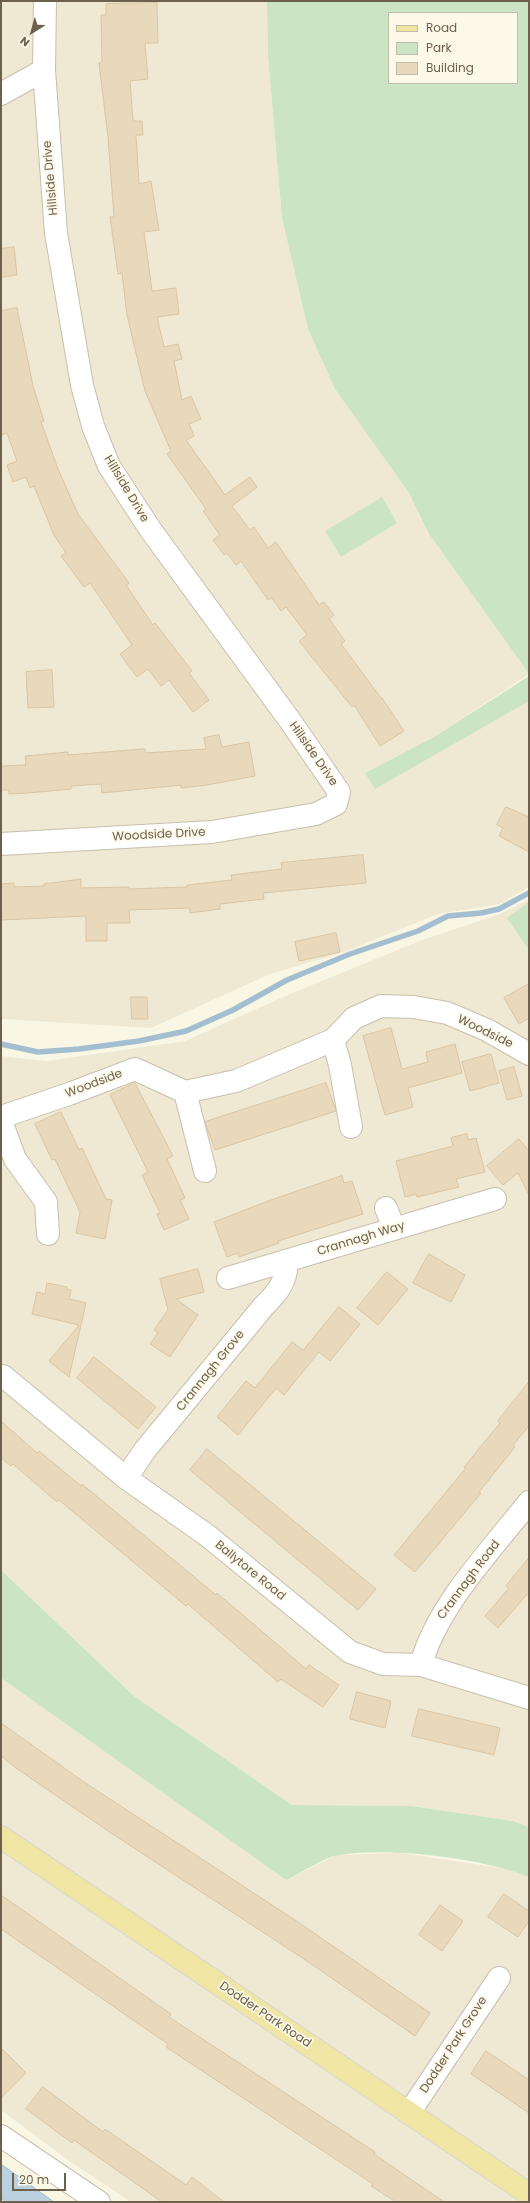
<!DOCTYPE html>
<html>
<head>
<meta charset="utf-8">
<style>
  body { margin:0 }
  #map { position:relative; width:530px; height:2203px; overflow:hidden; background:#f9f6e4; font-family:Poppins,sans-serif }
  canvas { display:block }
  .frame { position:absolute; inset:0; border:2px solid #6d604d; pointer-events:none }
  .legend { position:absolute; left:388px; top:12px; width:130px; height:72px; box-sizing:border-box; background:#fcf9e9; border:1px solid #c3bcab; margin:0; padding:5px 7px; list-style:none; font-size:12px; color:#6d604d }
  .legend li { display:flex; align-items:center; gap:8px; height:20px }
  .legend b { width:20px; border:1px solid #c3bcab }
  .north { position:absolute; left:12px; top:12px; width:40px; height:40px; -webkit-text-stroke:3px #fcf9e9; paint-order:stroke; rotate:217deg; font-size:11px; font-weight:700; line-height:16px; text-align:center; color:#6d604d }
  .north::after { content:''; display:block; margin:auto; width:14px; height:18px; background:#6d604d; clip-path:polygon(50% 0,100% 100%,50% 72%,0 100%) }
  .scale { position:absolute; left:12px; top:2173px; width:54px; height:18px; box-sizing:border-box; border:2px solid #6d604d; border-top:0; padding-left:5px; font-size:12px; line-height:14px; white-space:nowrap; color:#6d604d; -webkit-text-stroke:3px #fcf9e9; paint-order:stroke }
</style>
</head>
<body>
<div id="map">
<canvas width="530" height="2203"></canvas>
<div class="frame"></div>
<ul class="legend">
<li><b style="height:5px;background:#efe6a4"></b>Road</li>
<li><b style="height:11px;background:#cae4c4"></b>Park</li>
<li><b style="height:11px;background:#e8d9bd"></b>Building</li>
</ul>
<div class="north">N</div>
<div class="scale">20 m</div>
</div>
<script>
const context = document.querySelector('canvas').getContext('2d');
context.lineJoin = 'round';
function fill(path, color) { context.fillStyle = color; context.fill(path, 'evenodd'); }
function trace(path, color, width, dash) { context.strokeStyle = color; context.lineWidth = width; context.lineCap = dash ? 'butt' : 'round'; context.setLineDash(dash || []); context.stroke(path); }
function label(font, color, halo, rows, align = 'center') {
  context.font = font + ' Poppins,sans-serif'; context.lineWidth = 3.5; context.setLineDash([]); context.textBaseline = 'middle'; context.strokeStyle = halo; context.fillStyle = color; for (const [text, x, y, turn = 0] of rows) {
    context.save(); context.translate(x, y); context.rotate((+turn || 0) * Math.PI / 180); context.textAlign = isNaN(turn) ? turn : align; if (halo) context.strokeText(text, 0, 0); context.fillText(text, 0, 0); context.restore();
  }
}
const residential = new Path2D(`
  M1,1H267L268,56L282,218L308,329L335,389L409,493L429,534L529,674L434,737L365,773L529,701V887L500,904L438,914L344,952L270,974L151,1028L1,1019Z
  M529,899V1827L513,1821L411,1806L292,1805L134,1696L1,1570V1056L47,1061L185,1041L290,994L422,940L500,914Z
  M1,1678L286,1880L337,1855L400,1853L509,1869L529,1877V2202H131L72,2163L1,2110Z`);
const green = new Path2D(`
  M267,1H529V674L429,534L409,493L335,389L308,329L282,218L268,56ZM389,13H517V83H389Z
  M382,497L397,523L341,557L325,531Z
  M529,676V701L375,789L365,773L434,737Z
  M529,902V950L507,918Z
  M1,1570L134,1696L292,1805L411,1806L513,1821L529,1827V1877C482,1858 389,1847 339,1855C327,1856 299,1874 286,1880L1,1678Z`);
const water = new Path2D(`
  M1,2164L54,2202H6L1,2198Z`);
const stream = new Path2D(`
  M1,1044L38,1052L79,1049L139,1041L186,1031L233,1010L287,980L350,954L418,931L448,916L481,913L499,909L529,893`);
const building = new Path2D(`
  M157,3L158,43H145L148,79L130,81L133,121H142L143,135H136L139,184L151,181L159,230L144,232L152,291L176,288L179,314L157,317L164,347L178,344L182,359L174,361L182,400L191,396L201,419L189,424L194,436L186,440L225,495L250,477L257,487L232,506L250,530L254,527L268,548L276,542L319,605L324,602L334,615L329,619L345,641L341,644L381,698H382L404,731L380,746L354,705L352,707L299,641L307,635L286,607L281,611L272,598L268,600L241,561L236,565L227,553L224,555L213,540L220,535L203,511L206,509L167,454L171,451L145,391L127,315L122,273L118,274L110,217H114L108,137L99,63L102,62L101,15H106V4Z
  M14,247L17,275L1,277V249Z
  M17,308L33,386L44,421L41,422L58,469L78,514L129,583L126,585L153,625L155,623L192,671L189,673L209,700L193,712L169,680L161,686L148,669L137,677L120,654L132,645L90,583L84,587L61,556L66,553L54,535L34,486L30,488L26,477L13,482L7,465L17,461L7,433L1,435V311Z
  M52,670L54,707L28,708L26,672Z
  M219,735L222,747L249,742L255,776L207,785L181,788V785L102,793L101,784L71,786V789L28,793L9,794V790H1V766L26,765L25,756L68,752V755L143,749H145L146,753L206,749L204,738Z
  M506,807L529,817V852L499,836L503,828L497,825Z
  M363,855L366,883L263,893L264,899L220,904V909L190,913V908L129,910L130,923H107V941H86V916L1,920V884L14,883V887L44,886V884L81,879V888L129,887V889L187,887V885L232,880L231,875L282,869L281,863Z
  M336,933L340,952L299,961L295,942Z
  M529,984V1018L519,1024L504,998Z
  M131,997H147L148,1019H132Z
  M391,1028L402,1069L428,1062L426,1052L455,1044L462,1073L408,1088L413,1107L385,1115L363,1036Z
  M491,1054L499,1083L470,1091L462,1062Z
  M514,1067L522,1096L507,1100L499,1071Z
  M135,1083L173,1156L167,1159L185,1198L180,1200L189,1219L164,1230L157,1214L160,1213L142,1175L148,1172L110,1095Z
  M326,1083L336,1111L215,1150L205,1122Z
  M61,1112L79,1150L82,1148L106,1199L112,1200L105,1239L76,1233L80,1212L55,1159L52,1160L35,1124Z
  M467,1134L468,1140L476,1138L485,1172L456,1179L459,1187L417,1197L416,1194L405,1197L396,1161L453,1146L451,1138Z
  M519,1139L529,1151V1195L518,1173L503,1185L487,1166Z
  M342,1176L344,1183L352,1181L363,1214L278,1241L279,1243L239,1257L238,1253L227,1257L214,1222L271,1200Z
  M429,1254L465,1275L451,1302L413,1283Z
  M198,1269L204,1292L176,1299L198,1315L170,1357L150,1344L158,1333L154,1330L168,1310L160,1279Z
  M387,1272L408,1289L378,1325L357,1308Z
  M47,1283L67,1287V1289L71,1290L69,1299L86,1303L69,1377L49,1361L79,1325L32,1314L37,1292L45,1294Z
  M339,1307L360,1324L330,1361L319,1352L284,1395L276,1388L238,1435L217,1417L246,1381L255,1388L292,1342L303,1350Z
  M94,1357L156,1407L138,1429L77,1378Z
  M529,1382V1426L513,1445L515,1447L479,1492L481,1493L415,1572L394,1555L466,1468L464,1467L500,1423L498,1421Z
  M1,1421L37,1453L39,1451L81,1486L82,1484L216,1595L217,1593L306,1669L309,1665L339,1685L323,1707L281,1679L278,1682L188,1604L186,1606L59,1500L57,1502L13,1464L11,1466L1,1458Z
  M207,1449L376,1589L358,1610L190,1470Z
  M529,1558V1592L498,1628L485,1616L509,1588L506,1586Z
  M357,1692L391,1701L385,1728L350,1719Z
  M419,1709L500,1728L494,1755L412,1736Z
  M1,1723L84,1782L298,1922L430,2013L415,2036L307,1961L111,1833L16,1768L1,1756Z
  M504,1894L529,1911V1921L518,1937L488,1917Z
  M1,1895L171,2014L169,2017L375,2152L374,2154L444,2202H396L371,2186L373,2184L166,2047L168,2044L1,1929Z
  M440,1905L463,1921L442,1951L419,1935Z
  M1,2048L26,2073L1,2098Z
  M486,2051L529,2080V2113L471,2074Z
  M43,2087L103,2132L105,2129L186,2185L192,2177L224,2202H162L74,2140L72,2143L26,2109Z`);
const minor = new Path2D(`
  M1,94L44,70
  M1,844L212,832L316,814L336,804L339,792L291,722L150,529L109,466L93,426L82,385L56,233L44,70L45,1
  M333,1040L340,1065L351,1127
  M185,1092L205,1171
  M1,1117L69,1094L135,1069L185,1092L236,1081L333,1040L354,1018L381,1006L414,1007L447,1013L487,1030L529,1054
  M1,1121L15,1159L46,1202L48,1234
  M386,1208L394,1229
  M228,1278L495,1199
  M3,1376L126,1478L208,1536L350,1652L383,1664L421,1665L529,1698
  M126,1478L145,1450L263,1307C278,1292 286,1283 287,1262
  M421,1665C436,1607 492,1549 529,1502
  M409,2113L499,1978
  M1,2136L99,2202`);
const major = new Path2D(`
  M1,1837L529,2194`);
const streetNames = [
  ["Hillside Drive",51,178,-95],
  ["Hillside Drive",126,489,59],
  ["Hillside Drive",313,754,55],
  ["Woodside Drive",159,835,-3],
  ["Woodside",485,1032,26],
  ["Woodside",94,1084,-21],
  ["Crannagh Way",361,1239,-17],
  ["Crannagh Grove",211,1371,-51],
  ["Ballytore Road",250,1571,39],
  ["Crannagh Road",469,1580,-53],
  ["Dodder Park Road",265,2015,34],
  ["Dodder Park Grove",454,2045,-57]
];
fill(residential, '#efe9d3');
fill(green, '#cae4c4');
fill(water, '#bbd1df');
trace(water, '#a3bed0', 1);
trace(stream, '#a3bed0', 5.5);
fill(building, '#e8d9bd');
trace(building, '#dbc5a2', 1);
trace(minor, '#c8bfac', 24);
trace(major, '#d9d6d1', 24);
trace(minor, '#fff', 22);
trace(major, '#efe6a4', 22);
label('12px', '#6d604d', '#fcf9e9', streetNames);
</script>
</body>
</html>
